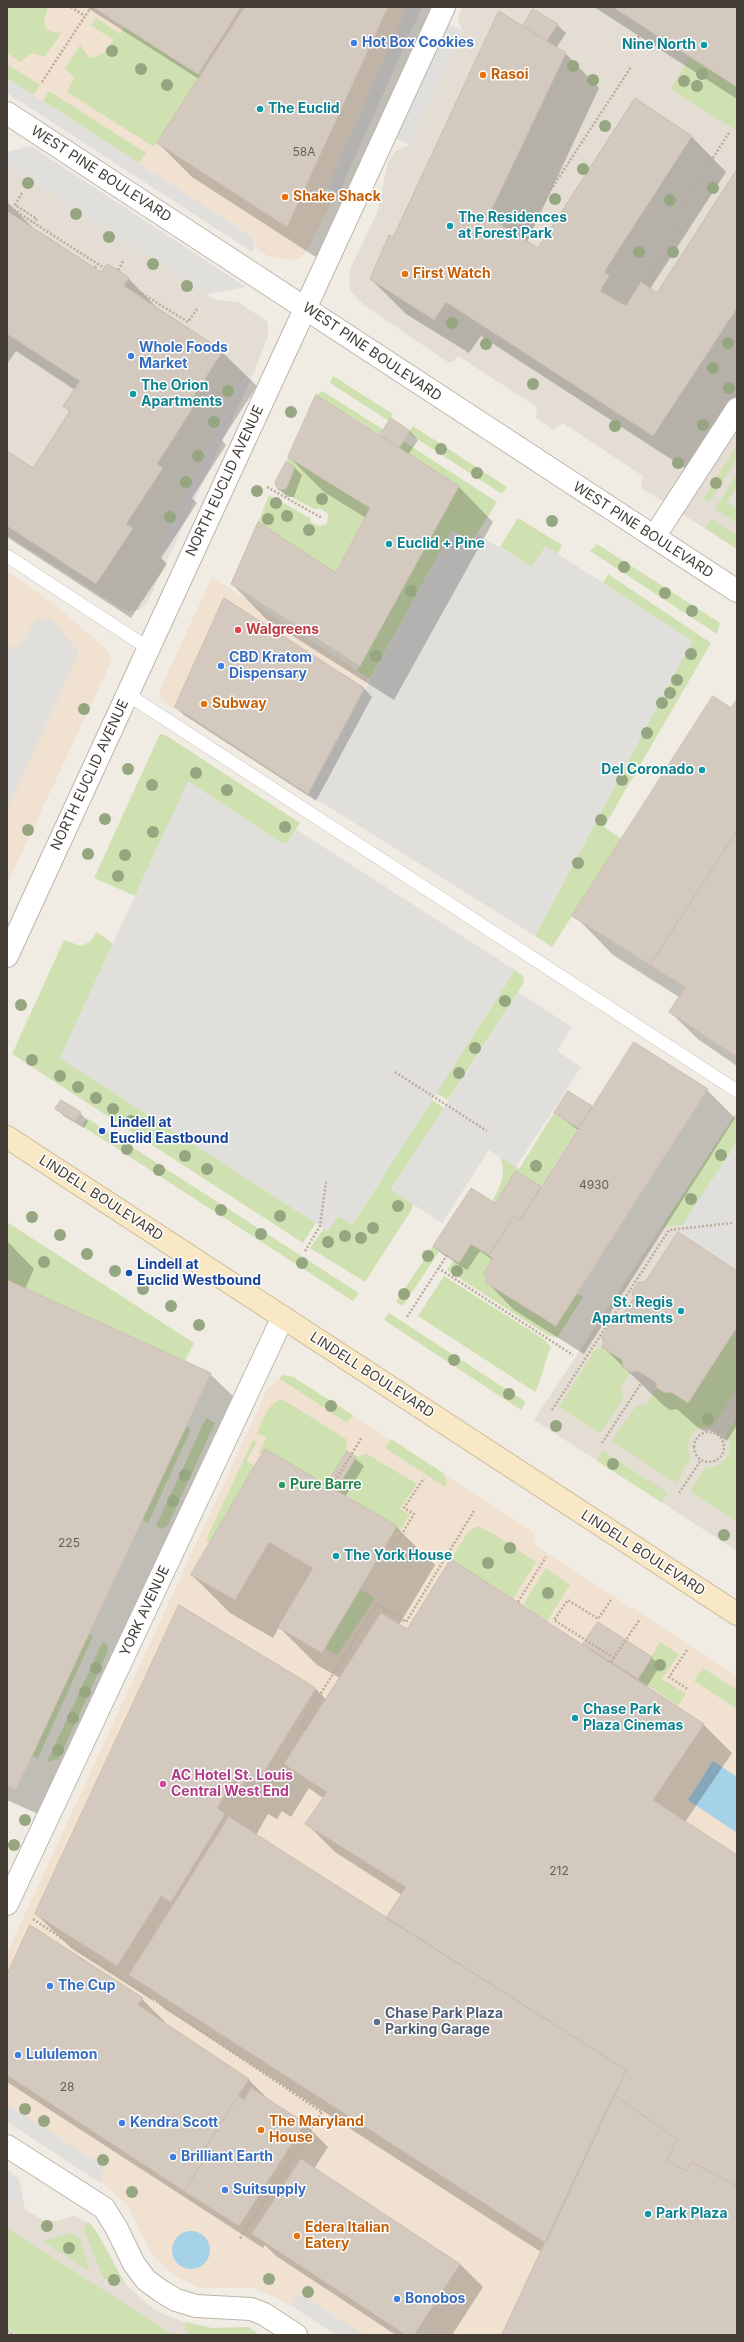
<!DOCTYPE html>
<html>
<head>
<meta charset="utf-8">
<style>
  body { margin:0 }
  #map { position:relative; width:744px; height:2342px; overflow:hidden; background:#f0ece4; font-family:Inter,sans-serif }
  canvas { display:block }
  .frame { position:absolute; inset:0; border:8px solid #423c35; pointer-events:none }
</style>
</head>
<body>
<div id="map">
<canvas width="744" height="2342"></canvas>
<div class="frame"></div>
</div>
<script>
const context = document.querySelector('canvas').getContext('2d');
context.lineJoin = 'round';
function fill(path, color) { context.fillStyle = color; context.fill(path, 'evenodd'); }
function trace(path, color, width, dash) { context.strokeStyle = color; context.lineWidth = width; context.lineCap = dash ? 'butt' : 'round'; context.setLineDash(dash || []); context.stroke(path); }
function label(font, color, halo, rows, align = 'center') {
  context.font = font + ' Inter,sans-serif'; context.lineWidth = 3; context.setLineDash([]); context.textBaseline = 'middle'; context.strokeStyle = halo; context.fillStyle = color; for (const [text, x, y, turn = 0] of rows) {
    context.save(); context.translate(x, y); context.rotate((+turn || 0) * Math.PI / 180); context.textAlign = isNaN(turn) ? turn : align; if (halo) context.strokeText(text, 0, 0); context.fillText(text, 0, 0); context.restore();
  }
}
const residential = new Path2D(`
  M462,7H737V549L643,489L641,484L643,476L563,423L553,430L536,418L537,407L458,356L453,362H448L365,306L351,292L349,280L350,269L377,213L388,162L395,151L410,145L462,31L458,18Z
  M7,165L216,300L238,302L264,319L268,323V336L254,372L236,386L163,543L164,567L147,603L139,610L128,611L120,608L7,535Z
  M737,1112V1551L534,1420Z
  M7,2198L44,2221H56L74,2216L91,2224L127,2286L150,2306L165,2315L196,2326L212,2328L248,2327L261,2335H7Z`);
const commercial = new Path2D(`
  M7,7H407L327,188L325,193L330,203L329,208L306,252L301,257L291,260L268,256L258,250L251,236L7,78Z
  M7,571L55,605L105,648L110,653L111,662L7,884Z
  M212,577L369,678L307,795L164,702L160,696V690Z
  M283,1375L293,1377L534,1532L536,1546L737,1676V2335H365L300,2293L292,2304H289L254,2288H199L173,2275L152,2255L128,2206L99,2180L105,2167L7,2104V1953L267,1390Z`);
const green = new Path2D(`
  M7,7H48C43,24 40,31 61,33L45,57L32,53L20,62L7,53Z
  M96,18L120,34L124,27L201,76L154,147L67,92L74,78L65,68L80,45L89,57L93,58L104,53L113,40L91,25Z
  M690,57L737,87V131L671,89Z
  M7,64L40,85L33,95L7,78Z
  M49,91L146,153L139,163L43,101Z
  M333,376L393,414L389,421L330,383Z
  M322,391L384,430L380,435L316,395Z
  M413,426L507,487L502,494L408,433Z
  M403,441L497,502L472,542L452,530L370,679L357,671L459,486L399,448Z
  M737,445V458L709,503L703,499Z
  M288,457L370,508L336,573L258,522L269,495L310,518L312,523L320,526L327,524L328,514L321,509H314L278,490L286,489L294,471V466L286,462Z
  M737,474V487L727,502L737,508V523L715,509Z
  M518,518L562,545L558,554L546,546L532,567L500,547Z
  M711,519L737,535V549L705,528Z
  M597,544L720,623L717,634L590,551Z
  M608,574L711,643L604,827L622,839L552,947L535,936L692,641L603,583Z
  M160,734L167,736L300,823L287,844L281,843L188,782L135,896L94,878Z
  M97,932L113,944L60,1058L316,1223L303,1243L12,1054L64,940L81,946L91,941Z
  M515,970L524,977L523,984L448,1100L436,1093Z
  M432,1100L444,1108L391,1189L413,1203L412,1209L365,1282L310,1248L324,1228L328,1231L338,1216L352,1225Z
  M737,1112V1142L682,1225L662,1227Z
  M554,1113L578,1128L541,1186L516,1171L495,1203L492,1201C500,1188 507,1173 500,1157L519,1169Z
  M87,1118L359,1293L353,1301L82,1126Z
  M7,1222L194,1343L185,1361L7,1280Z
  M471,1244L493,1258L483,1274L488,1277L485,1282L555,1326L577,1294L583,1297L557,1338L547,1335L447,1270L454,1260L458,1263Z
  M433,1246L440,1250L403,1306L396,1302Z
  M444,1276L545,1340L551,1348C543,1363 544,1376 535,1392L418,1316Z
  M389,1313L526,1402L521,1410L384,1320Z
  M737,1327V1389L713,1427C695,1425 683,1441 691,1458L676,1483L612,1441L636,1406L646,1405L657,1388L665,1393L671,1392L689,1403Z
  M602,1347L622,1360L631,1372L620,1389L623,1399L600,1433L559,1407L595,1350Z
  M283,1375L293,1377L353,1415L347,1423L279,1378Z
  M282,1399L346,1439L347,1451L326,1485L265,1449L262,1454L258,1452L267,1438L257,1433C263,1420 268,1403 282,1399Z
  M737,1417V1521L690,1491L705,1467C723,1470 737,1450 725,1435Z
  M206,1418L215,1423L168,1525L162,1529L156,1526Z
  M186,1426L191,1429L148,1523L142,1520Z
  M391,1439L443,1473L447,1481L445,1487L385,1448Z
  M253,1440L257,1442L246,1461L255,1466L210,1542L206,1540Z
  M603,1451L668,1493L661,1502L597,1461Z
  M367,1454L417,1484L400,1509L410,1515L399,1532L395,1530L397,1526L336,1490L356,1457Z
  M477,1526L492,1533L536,1562L513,1599L451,1559L468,1532Z
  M546,1568L570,1585L547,1621L523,1605Z
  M360,1589L375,1598L337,1655L325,1648Z
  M88,1634L93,1636L38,1758L32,1756Z
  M103,1641L107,1645L108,1651L59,1759L47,1762Z
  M660,1642L679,1654L662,1679L686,1694L678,1706L638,1679Z
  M703,1668L737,1690V1709L694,1681Z
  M88,2222C97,2227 116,2270 124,2282L114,2285L103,2278L84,2230Z
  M7,2228L173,2335H18L7,2328Z
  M71,2233L80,2239L89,2268L88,2271L43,2241Z
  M186,2322L212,2328L248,2327L256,2332L254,2335H189L185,2326Z`);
const parking = new Path2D(`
  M407,7H422L339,193L327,188Z
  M448,24L462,30L410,145L396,139Z
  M7,78L251,236L255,247L252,252L7,93Z
  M31,146L246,287L207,294L7,165V152Z
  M254,373L164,567L163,543L236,386Z
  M737,487V508L727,502Z
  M452,530L472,542L477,534L532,567L546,546L692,641L535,936L308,794Z
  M51,619L79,652L7,810V644L17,650L36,620Z
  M188,781L281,843L287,844L297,830L515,970L352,1225L338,1216L328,1231L60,1058Z
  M518,992L572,1027L557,1051L581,1067L516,1167L489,1150L442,1223L391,1190Z
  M737,1142V1271L678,1232Z
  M7,2104L105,2167L100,2180L102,2184L7,2122Z
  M7,2170L19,2178L25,2209L7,2198Z
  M299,2293L365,2335H336L289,2304H292Z`);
const water = new Path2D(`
  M713,1761L737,1777V1833L688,1800Z
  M172 2250a19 19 0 1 1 38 0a19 19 0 1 1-38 0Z`);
const shadow = new Path2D(`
  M86,7H438L322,261L192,177L158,143L199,79Z
  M594,7H737V99Z
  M533,10L557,25L566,33L556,48L565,53L599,88L527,242L538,250L635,100L692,137L726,172L650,289L658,294L737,171V395L688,470L481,336L469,353L406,314L371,279L393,238Z
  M7,202L36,231L102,273L128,278L161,312L222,352L257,386L222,440L226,445L192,498L197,503L161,558L167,564L131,618L7,537V452L33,469L70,412L65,406L75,390L16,351L7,364Z
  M410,431L418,440L408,455L459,487L493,522L394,700L266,619L232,584L336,574L366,518L324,492L289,457L385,439L381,435Z
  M294,467L302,475L294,497H287L279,489Z
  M225,599L364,688L372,697L316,801L184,715L176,707Z
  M737,701V1066L699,1040L670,1012L679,997L613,955L574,915Z
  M707,1090L735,1118L584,1354L514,1310L486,1281L488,1278L484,1274L493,1260L480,1251L467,1270L442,1254L434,1246L495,1204L541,1188L578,1130L555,1113L569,1092L592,1108Z
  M57,1109L80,1113L88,1121L84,1128L65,1117Z
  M7,1241L34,1269L25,1289L210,1374L239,1402L45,1817L7,1800Z
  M737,1272V1425L727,1441L710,1430L704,1431L696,1426L677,1409L670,1410L663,1405L603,1347L616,1326Z
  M348,1453L364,1466L345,1497L396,1527L435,1565L399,1625L407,1630L592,1651L585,1644L598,1623L652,1658L660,1666L646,1688L704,1725L732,1753L685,1822L737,1856V2335H502L541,2252L165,2009L153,1998L152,2000L71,1948L36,1914L315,1688L327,1700L340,1678L317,1665L279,1627L273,1638L230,1613L192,1575L330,1488ZM309,1788L324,1799L307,1824L335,1852L402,1895L387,1919L256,1835L268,1814L277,1819L282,1811L291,1817Z
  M7,1977L142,1999L165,2022L164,2024L249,2080L271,2102L305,2124L328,2147L314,2169L460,2264L483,2287L452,2335H396L276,2256L265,2245L263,2248L7,2082Z`);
const building = new Path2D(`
  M93,7H241L198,74Z
  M245,7H388L287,227L157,143Z
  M613,7H737V87L653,33Z
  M533,9L558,24L547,41L523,26Z
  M499,11L566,53L488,217L538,248L635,98L692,136L604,272L609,276L600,291L626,306L641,282L657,293L737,169V308L653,436L446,302L434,320L370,279L389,235L393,237Z
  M7,211L101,272L107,264L118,270L129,278L124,286L223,351L187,406L192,409L157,464L163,468L126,524L133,528L96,584L7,526V451L33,468L70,411L63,406L80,381L7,334Z
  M316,395L459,486L360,666L231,584L258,522L336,573L370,508L288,457Z
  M391,418L410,431L399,448L380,435Z
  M286,462L294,466V470L286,489L278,490L275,483Z
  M224,598L364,688L308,794L175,707Z
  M713,696L731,708L737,699V831L650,965L572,916Z
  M737,831V1057L669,1012L685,987L650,965Z
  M634,1042L708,1089L556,1326L485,1282L488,1277L483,1274L493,1258L489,1255L514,1216L520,1220Z
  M568,1091L592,1106L578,1128L554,1113Z
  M61,1100L81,1112L75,1121L55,1109Z
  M516,1171L541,1186L520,1220L514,1216L489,1255L471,1244L459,1263L433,1246L471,1188L495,1203Z
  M678,1232L737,1271V1327L688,1403L671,1392L665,1393L657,1388L656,1382L638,1371L631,1372L623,1367L622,1360L602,1347L604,1343L602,1337L609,1326L616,1325L634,1298L632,1292L639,1282H645Z
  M7,1280L211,1373L16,1790L7,1785Z
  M265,1449L397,1526L322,1653L278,1627L313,1568L269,1542L235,1600L191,1575Z
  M347,1451L356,1457L336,1490L326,1485Z
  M451,1559L704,1724L653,1800L737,1855V2186L691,2162L687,2171L667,2161L677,2139L614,2095L626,2070L386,1918L406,1887L305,1824L327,1792L284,1764L381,1613L407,1629Z
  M179,1605L316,1688L257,1783L247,1777L242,1786L234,1780L217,1808L225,1814L171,1902L161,1896L117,1966L35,1914Z
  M598,1622L652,1657L638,1679L583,1644Z
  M229,1817L626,2070L546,2243L129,1975Z
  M30,1925L143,1998L138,2005L249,2079L204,2150L208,2154L184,2191L7,2075V1975Z
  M251,2088L305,2123L239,2226L184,2191L208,2154L204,2150L238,2096L244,2100Z
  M614,2095L677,2139L667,2161L687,2171L691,2162L737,2186V2335H502Z
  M301,2159L460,2264L414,2335H406L252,2234Z`);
const path = new Path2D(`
  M71,7L85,16
  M636,41L644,28
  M42,82L91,7
  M22,193L15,205L37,219L34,223L104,268
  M7,205L34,223
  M520,237L631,67
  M95,268L97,264
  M118,270L124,260
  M125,283L188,322L197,309
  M645,284L678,228L684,204L730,131
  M267,487L322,518
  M395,1072L487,1131
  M305,1251L320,1226L326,1182
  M438,1268L573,1355
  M407,1317L447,1255
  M552,1410L669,1230L732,1223
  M694 1447a15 15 0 1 1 30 0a15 15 0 1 1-30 0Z
  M717,1435L737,1404
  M602,1443L646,1376
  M331,1488L362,1437
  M679,1493L701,1460
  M390,1538L397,1542L414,1514L404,1508L424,1478
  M611,1600L598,1619L568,1600L554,1620L614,1658
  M518,1602L546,1557
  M687,1650L669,1677L689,1690
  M611,1662L640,1619
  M307,1728L301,1725L377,1604L406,1622L474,1511
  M33,1919L322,2112L239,2240
  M7,2331L13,2335`);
const lane = new Path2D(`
  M7,556L148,648
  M127,694L737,1091`);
const street = new Path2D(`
  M7,113L737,591
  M654,537L737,409
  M7,956L444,7
  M7,1904L283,1317
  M7,2146L104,2208L117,2229L134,2264L146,2280L161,2291L176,2300L196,2306L251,2309L264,2314L296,2335`);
const secondary = new Path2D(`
  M7,1137L737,1614`);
const trees = [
  [112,51],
  [573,66],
  [141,69],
  [702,74],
  [593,80],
  [684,81],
  [167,85],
  [697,86],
  [605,126],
  [583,169],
  [28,183],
  [713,188],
  [555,199],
  [670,200],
  [76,214],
  [109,237],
  [639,252],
  [673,252],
  [153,264],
  [187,286],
  [452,323],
  [728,343],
  [486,344],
  [713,368],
  [533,384],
  [729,388],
  [228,391],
  [291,412],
  [214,422],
  [703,425],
  [615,426],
  [441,449],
  [198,456],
  [678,463],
  [477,473],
  [186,482],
  [716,483],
  [257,491],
  [322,499],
  [276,503],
  [287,516],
  [170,517],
  [268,519],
  [552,521],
  [309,530],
  [624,567],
  [411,591],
  [665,593],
  [692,611],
  [691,654],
  [376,656],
  [677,680],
  [670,693],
  [662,703],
  [84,709],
  [647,733],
  [128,769],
  [196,773],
  [622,780],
  [152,785],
  [227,790],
  [105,819],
  [601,820],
  [285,827],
  [28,830],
  [153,832],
  [88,854],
  [125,855],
  [578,863],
  [118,876],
  [505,1001],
  [21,1005],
  [475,1048],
  [32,1060],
  [459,1073],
  [60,1076],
  [78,1087],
  [96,1098],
  [113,1109],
  [131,1121],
  [127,1149],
  [721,1155],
  [185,1156],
  [536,1166],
  [207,1169],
  [159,1170],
  [691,1199],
  [398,1206],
  [221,1210],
  [280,1216],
  [32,1217],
  [373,1228],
  [261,1234],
  [60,1235],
  [345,1236],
  [361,1238],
  [328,1242],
  [87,1254],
  [428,1256],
  [44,1262],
  [302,1263],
  [115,1271],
  [457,1271],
  [143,1289],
  [404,1294],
  [171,1306],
  [199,1325],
  [454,1360],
  [509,1394],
  [331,1406],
  [708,1419],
  [556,1426],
  [613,1464],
  [185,1475],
  [173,1501],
  [724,1535],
  [510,1548],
  [488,1563],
  [548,1593],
  [660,1665],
  [96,1668],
  [85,1692],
  [73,1718],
  [58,1750],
  [25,1820],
  [14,1845],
  [25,2109],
  [44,2121],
  [103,2160],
  [132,2192],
  [47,2226],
  [69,2248],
  [269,2279],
  [114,2280],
  [308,2292]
];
const markers = [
  [354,43,4,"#3f7fe0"],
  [704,45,4,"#0f9aa8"],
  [483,75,4,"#e8710a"],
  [260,109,4,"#0f9aa8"],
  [285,197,4,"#e8710a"],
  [450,226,4,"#0f9aa8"],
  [405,274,4,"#e8710a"],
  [131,356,4,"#3f7fe0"],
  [133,394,4,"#0f9aa8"],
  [389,544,4,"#0f9aa8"],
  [238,630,4,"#e0444e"],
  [221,666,4,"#3f7fe0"],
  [204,704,4,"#e8710a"],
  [702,770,4,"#0f9aa8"],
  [102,1131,4,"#1a4fb4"],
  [129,1273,4,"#1a4fb4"],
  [681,1311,4,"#0f9aa8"],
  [282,1485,4,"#2e9e5b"],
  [336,1556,4,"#0f9aa8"],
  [575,1718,4,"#0f9aa8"],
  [163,1784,4,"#d1479c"],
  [50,1986,4,"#3f7fe0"],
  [377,2022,4,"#5c6f8a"],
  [18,2055,4,"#3f7fe0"],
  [122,2123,4,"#3f7fe0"],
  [261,2130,4,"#e8710a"],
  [173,2157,4,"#3f7fe0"],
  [225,2190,4,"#3f7fe0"],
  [648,2214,4,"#0f9aa8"],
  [297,2236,4,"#e8710a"],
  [397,2299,4,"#3f7fe0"]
];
const numberNames = [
  ["58A",304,152],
  ["4930",594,1185],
  ["225",69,1543],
  ["212",559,1871],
  ["28",67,2087]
];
const shopNames = [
  ["Hot Box Cookies",362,43],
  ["Whole Foods",139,348],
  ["Market",139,364],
  ["CBD Kratom",229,658],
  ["Dispensary",229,674],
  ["The Cup",58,1986],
  ["Lululemon",26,2055],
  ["Kendra Scott",130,2123],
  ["Brilliant Earth",181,2157],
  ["Suitsupply",233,2190],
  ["Bonobos",405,2299]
];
const cultureNames = [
  ["Nine North",696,45,"right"],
  ["The Euclid",268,109],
  ["The Residences",458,218],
  ["at Forest Park",458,234],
  ["The Orion",141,386],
  ["Apartments",141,402],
  ["Euclid + Pine",397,544],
  ["Del Coronado",694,770,"right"],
  ["St. Regis",673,1303,"right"],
  ["Apartments",673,1319,"right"],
  ["The York House",344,1556],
  ["Chase Park",583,1710],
  ["Plaza Cinemas",583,1726],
  ["Park Plaza",656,2214]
];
const foodNames = [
  ["Rasoi",491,75],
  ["Shake Shack",293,197],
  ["First Watch",413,274],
  ["Subway",212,704],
  ["The Maryland",269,2122],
  ["House",269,2138],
  ["Edera Italian",305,2228],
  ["Eatery",305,2244]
];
const streetNames = [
  ["WEST PINE BOULEVARD",101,174,33],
  ["WEST PINE BOULEVARD",372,352,34],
  ["NORTH EUCLID AVENUE",225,481,-65],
  ["WEST PINE BOULEVARD",643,530,33],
  ["NORTH EUCLID AVENUE",90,775,-65],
  ["LINDELL BOULEVARD",101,1198,33],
  ["LINDELL BOULEVARD",372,1375,33],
  ["LINDELL BOULEVARD",643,1553,33],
  ["YORK AVENUE",145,1611,-65]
];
const healthNames = [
  ["Walgreens",246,630]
];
const transitNames = [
  ["Lindell at",110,1123],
  ["Euclid Eastbound",110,1139],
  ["Lindell at",137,1265],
  ["Euclid Westbound",137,1281]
];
const leisureNames = [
  ["Pure Barre",290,1485]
];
const hotelNames = [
  ["AC Hotel St. Louis",171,1776],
  ["Central West End",171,1792]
];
const serviceNames = [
  ["Chase Park Plaza",385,2014],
  ["Parking Garage",385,2030]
];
fill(residential, '#e3ddd3');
fill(commercial, '#f0e1d1');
fill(green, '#cfe1b1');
fill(parking, '#e1dfdc');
fill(water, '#a6d2e8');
fill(shadow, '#0003');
fill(building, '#d3c9be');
trace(building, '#cabeaf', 1);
trace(lane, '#bdb5ab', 14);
trace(street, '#bdb5ab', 24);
trace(secondary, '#cbba98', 24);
trace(path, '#bbad9b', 2.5, [2, 2]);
trace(lane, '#fff', 13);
trace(street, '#fff', 22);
trace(secondary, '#f8e8c6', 22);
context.fillStyle = '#95a680';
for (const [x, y] of trees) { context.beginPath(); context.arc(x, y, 6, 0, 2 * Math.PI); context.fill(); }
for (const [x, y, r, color] of markers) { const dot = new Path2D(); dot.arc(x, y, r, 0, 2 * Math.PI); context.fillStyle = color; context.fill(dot); trace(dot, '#fff', 1.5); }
label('12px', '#665f57', null, numberNames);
label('bold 14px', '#366cbe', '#fff', shopNames, 'left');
label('bold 14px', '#0d838f', '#fff', cultureNames, 'left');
label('bold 14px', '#c56008', '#fff', foodNames, 'left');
label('14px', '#423c35', '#fff', streetNames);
label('bold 14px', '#be3a42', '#fff', healthNames, 'left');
label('bold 14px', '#164399', '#fff', transitNames, 'left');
label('bold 14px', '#27864d', '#fff', leisureNames, 'left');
label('bold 14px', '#b23c85', '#fff', hotelNames, 'left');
label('bold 14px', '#4e5e75', '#fff', serviceNames, 'left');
</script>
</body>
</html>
